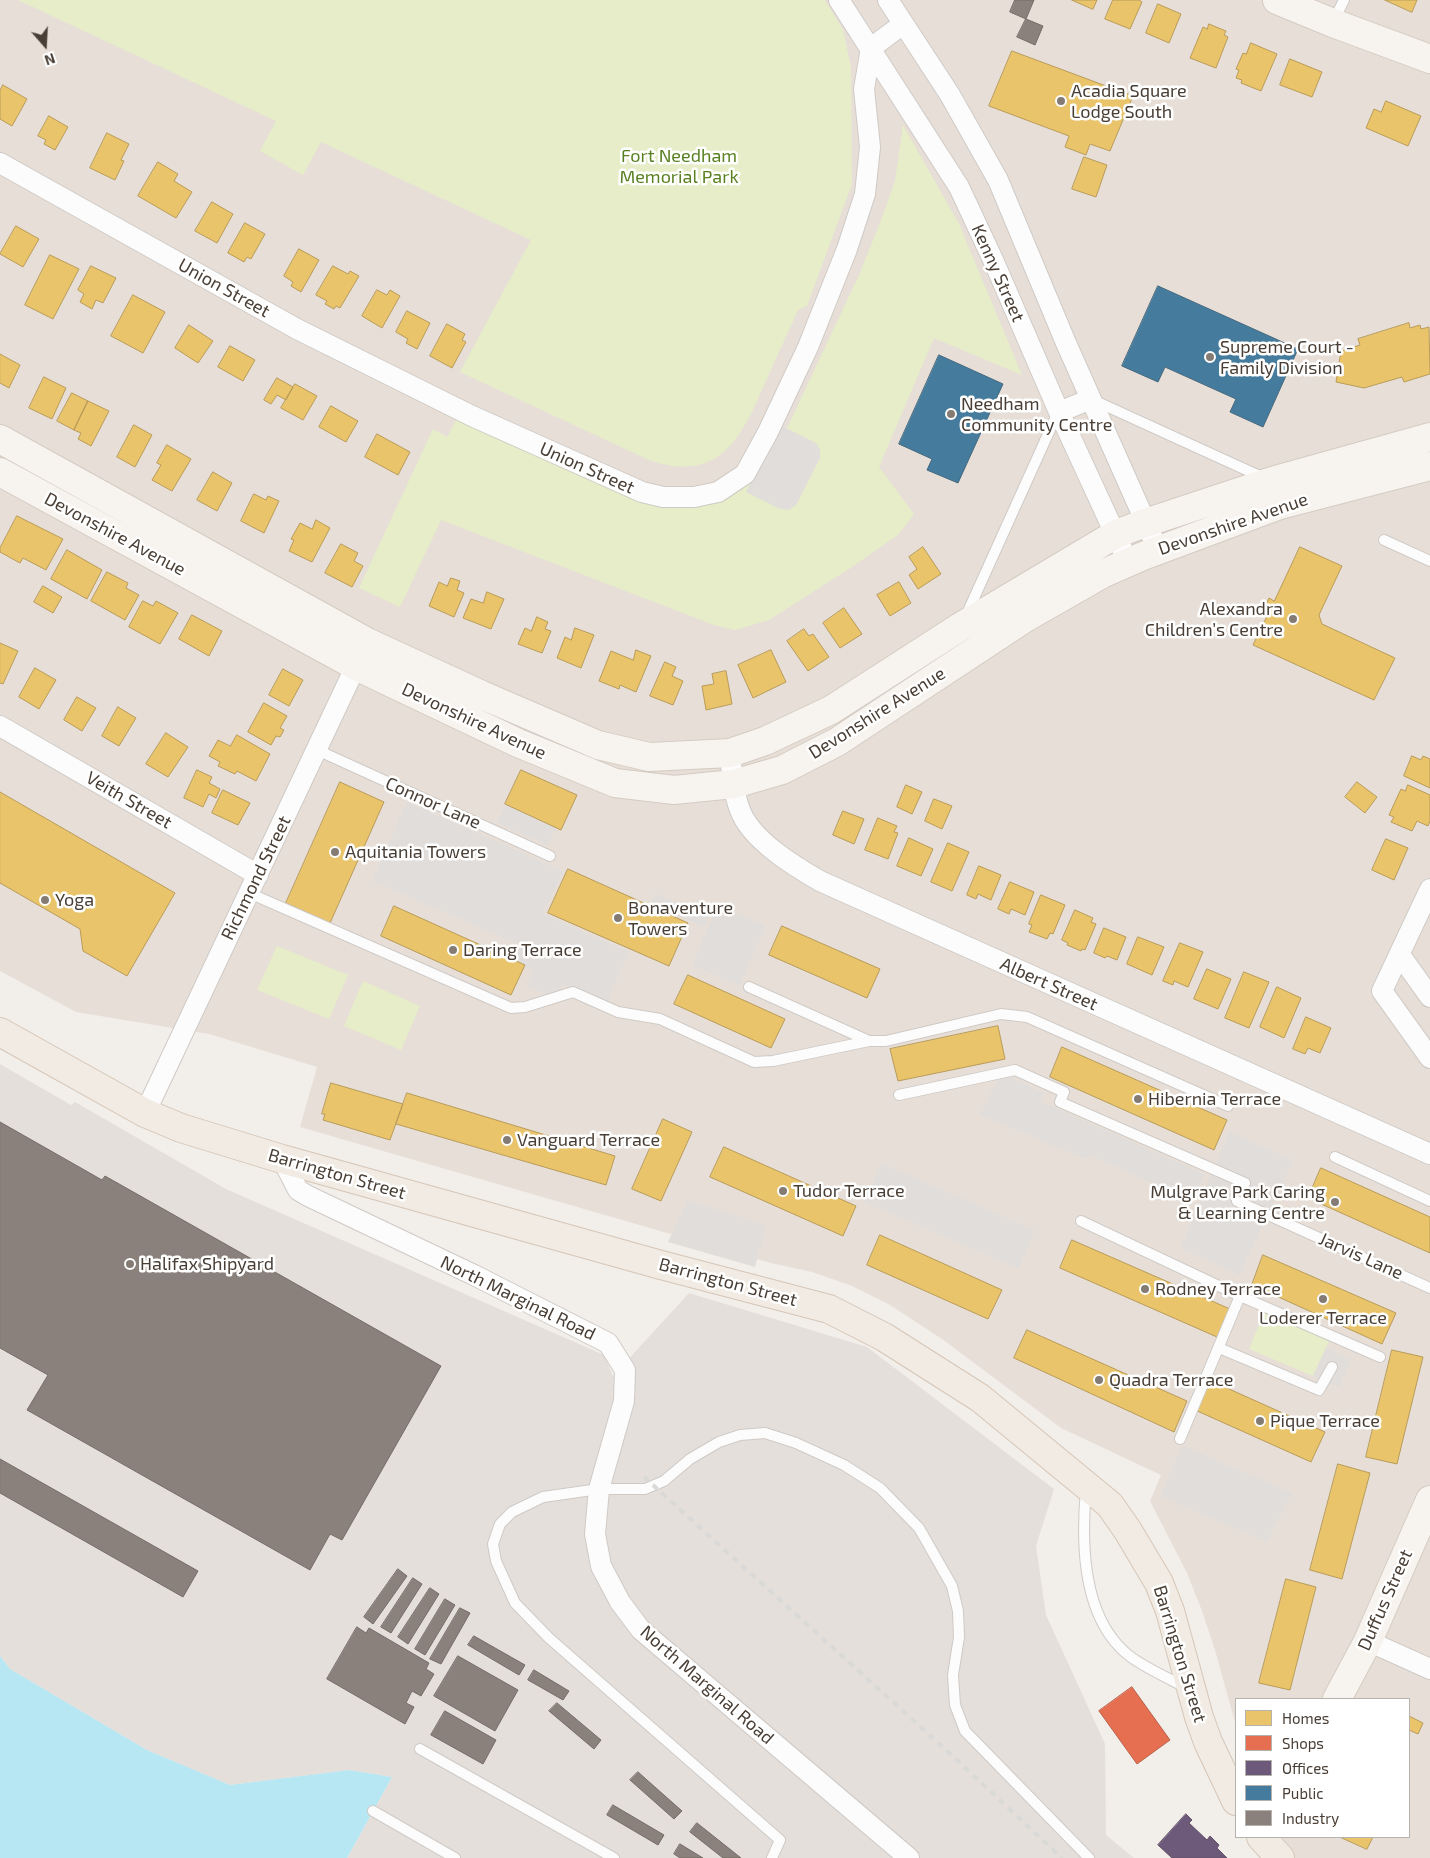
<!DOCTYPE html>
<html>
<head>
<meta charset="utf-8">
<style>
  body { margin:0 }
  #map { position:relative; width:1430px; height:1858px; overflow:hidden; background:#f2eeea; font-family:"Exo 2",sans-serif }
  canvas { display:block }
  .legend { position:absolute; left:1235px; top:1698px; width:175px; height:140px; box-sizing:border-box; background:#fff; border:1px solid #b6b2ae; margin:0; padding:6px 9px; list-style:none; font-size:15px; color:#493e35 }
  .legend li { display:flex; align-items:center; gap:10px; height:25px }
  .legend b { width:25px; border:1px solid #b6b2ae }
  .north { position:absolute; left:20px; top:20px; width:50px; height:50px; -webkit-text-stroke:4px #fff; paint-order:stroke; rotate:161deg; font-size:14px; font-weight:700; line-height:20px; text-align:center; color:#493e35 }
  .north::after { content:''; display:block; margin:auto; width:18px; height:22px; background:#493e35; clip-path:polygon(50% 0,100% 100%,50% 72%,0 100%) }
</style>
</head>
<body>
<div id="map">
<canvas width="1430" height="1858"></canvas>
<ul class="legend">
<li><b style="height:14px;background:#e9c46a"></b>Homes</li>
<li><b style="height:14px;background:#e76f51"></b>Shops</li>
<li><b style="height:14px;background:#6d597a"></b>Offices</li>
<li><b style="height:14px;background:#457b9d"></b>Public</li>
<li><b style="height:14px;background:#8a817c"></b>Industry</li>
</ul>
<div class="north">N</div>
</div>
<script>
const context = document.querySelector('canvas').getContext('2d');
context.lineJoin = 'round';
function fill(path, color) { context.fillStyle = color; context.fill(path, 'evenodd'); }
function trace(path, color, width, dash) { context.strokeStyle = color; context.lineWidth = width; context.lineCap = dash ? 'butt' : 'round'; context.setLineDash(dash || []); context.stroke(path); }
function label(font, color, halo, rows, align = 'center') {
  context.font = font + ' "Exo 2",sans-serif'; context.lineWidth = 5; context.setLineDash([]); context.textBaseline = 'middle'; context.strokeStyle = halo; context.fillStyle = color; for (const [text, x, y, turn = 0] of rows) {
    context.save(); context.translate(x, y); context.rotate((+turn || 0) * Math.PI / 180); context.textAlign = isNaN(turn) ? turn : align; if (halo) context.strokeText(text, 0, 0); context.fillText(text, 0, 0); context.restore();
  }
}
const residential = new Path2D(`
  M0,0H1430V1858H1284L1283,1837H1409V1699H1236V1726L1215,1650L1202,1611L1187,1573L1150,1501L1161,1475L1061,1428L942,1339L890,1305L852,1286L812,1272L771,1263L300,1127L317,1067L209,1034L76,1012L0,971Z`);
const industrial = new Path2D(`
  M0,1064L71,1105L75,1102L226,1189L604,1355L613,1376L689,1293L867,1347L1054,1489L1036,1546L1046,1615L1105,1744L1106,1835L1134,1858H347L392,1777L349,1770L230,1785L147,1750L10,1669L0,1656Z`);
const green = new Path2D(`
  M18,0H825L843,30L851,67L852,184L807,306L798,310C787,334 776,359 765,383C741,438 720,484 649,460L460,372L531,240L321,142L303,175L260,151L276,121Z
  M903,125L959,224L1022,375L934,338L879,467L914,514L899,534L852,567L769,620L735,630L714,625L441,520L400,607L359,588L433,429L447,437L457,418L679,506L781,441L859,275L880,223L895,181Z
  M277,946L348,975L329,1019L257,990Z
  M363,981L420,1006L401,1050L344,1026Z
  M1264,1312L1329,1341L1313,1376L1249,1349Z`);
const parking = new Path2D(`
  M780,425L816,443L820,450V458L796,505L789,510L780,509L746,492Z
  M407,802L563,871L543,914L629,952L606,1003L563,984L556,999L526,986L533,971L515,960L521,945L372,881Z
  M506,805L556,828L548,845L497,823Z
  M655,893L709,917L704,927L650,904Z
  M717,905L766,926L739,986L692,965Z
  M1010,1077L1044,1093L1040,1101L1204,1174L1193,1201L1089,1155L1086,1159L980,1115L997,1080Z
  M1229,1132L1293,1160L1240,1275L1180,1248Z
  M881,1163L1035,1230L1019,1269L864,1202Z
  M688,1200L766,1225L755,1267L668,1242Z
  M1326,1348L1351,1360L1339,1387L1313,1376Z
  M1182,1445L1292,1493L1267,1542L1160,1496Z`);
const water = new Path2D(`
  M0,1656L10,1669L147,1750L230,1785L349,1770L392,1777L347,1858H0Z`);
const homes = new Path2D(`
  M1072,0H1097L1093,9Z
  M1113,0H1139L1142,2L1130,29L1105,19Z
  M1385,0H1417L1412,12Z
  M1158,4L1181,14L1169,43L1146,33Z
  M1209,24L1226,31L1224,35L1228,37L1216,68L1190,58L1203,27L1207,29Z
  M1251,43L1277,54L1261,91L1241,83L1242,80L1236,78L1239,70L1236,69L1243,53L1246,54Z
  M1012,51L1133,96L1110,151L1090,144L1086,155L1065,147L1069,136L989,106Z
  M1290,59L1322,72L1312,97L1280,85Z
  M3,85L27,99L12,126L0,119V91Z
  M1386,101L1421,116L1408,146L1366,128L1374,109L1381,112Z
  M49,116L68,127L55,150L44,144L46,140L38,136Z
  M107,133L129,144L121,160L124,161L115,180L90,168Z
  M1084,157L1107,165L1096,197L1072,189Z
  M158,162L178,174L174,181L192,192L176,218L138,196Z
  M212,202L233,214L217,243L195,231Z
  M245,223L265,234L251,259L247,257L244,262L228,253Z
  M16,226L39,239L23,267L0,254Z
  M299,249L319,260L301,292L291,286L293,282L284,276Z
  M50,255L79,269L53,319L25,305Z
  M91,266L116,278L103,303L96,300L92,309L80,302L84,294L78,290Z
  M333,266L348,274L350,271L359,276L340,308L336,306L334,309L325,304L327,301L316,295Z
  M377,290L387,295L390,290L400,296L382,328L362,316Z
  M133,295L165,312L143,353L111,336Z
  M407,311L430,323L417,349L406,343L408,339L396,332Z
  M1409,323L1410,328L1420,325L1421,329L1429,327L1430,374L1404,382L1402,377L1364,388L1336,382L1341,351L1360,345L1358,339Z
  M447,324L465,334L462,340L466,342L452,368L430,356Z
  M189,325L213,341L198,363L175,348Z
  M230,346L255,360L243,381L218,367Z
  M0,354L20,365L9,388L0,383Z
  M44,377L66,388L52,419L29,408Z
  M277,378L293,387L286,400L277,395L271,404L264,400Z
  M295,384L317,396L303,420L281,408Z
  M72,393L88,401L74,430L57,421Z
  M88,401L109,411L91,446L78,439L81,433L74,430Z
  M331,406L358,421L346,442L319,427Z
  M134,425L152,435L135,467L117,457Z
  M377,434L410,452L398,475L365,457Z
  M167,445L191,459L172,491L152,480L161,465L157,463Z
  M213,472L232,483L217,511L197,500Z
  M254,494L266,500L268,496L279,501L264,533L241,521Z
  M17,516L63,539L46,570L23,558L20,563L0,552V548Z
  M316,520L330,528L312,562L289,551L294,540L291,539L300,523L312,529Z
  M341,544L358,553L354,561L363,566L352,587L325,573Z
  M923,547L941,574L918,589L909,575L917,569L909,557Z
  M1300,547L1342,566L1319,615L1322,624L1395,658L1374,700L1253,645L1268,614L1263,611L1269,598L1274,601Z
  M67,550L102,570L87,599L51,579Z
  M107,572L128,583L126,588L139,595L125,620L91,601Z
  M451,578L460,581L457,590L464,593L454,617L429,606L439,582L447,586Z
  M899,582L911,603L890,616L877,595Z
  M43,586L62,597L53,613L34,602Z
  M487,592L504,599L491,629L463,618L471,599L483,603Z
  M143,601L153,606L156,601L178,613L160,644L129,627Z
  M844,608L862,634L840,648L823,623Z
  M192,615L222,631L209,656L179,639Z
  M537,617L548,622L545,629L551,631L542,653L518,644L525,628L531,631Z
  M575,628L594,635L581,668L557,658L565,637L571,640Z
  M804,629L809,636L813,634L829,657L808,671L787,641Z
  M0,643L18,651L3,684L0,683Z
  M636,650L651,656L636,692L620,685L619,689L599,681L611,651L633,660Z
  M771,650L786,682L753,698L738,665Z
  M665,662L676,667L672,676L683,681L673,705L650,696Z
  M35,668L56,680L39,709L19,697Z
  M283,669L303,680L289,706L269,695Z
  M726,671L732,704L706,710L702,686L714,684L712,674Z
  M77,697L96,708L82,731L64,720Z
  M264,703L287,716L280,728L284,730L280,737L276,736L271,745L248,732Z
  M118,707L136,718L119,746L102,736Z
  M166,733L188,747L168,777L146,764Z
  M237,735L270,754L256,781L237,771L235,774L218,766L220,762L209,756L218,740L230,746Z
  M1412,756L1421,760L1423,756L1430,759V788L1404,776Z
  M197,770L212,777L209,783L220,789L216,798L209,794L203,807L184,798Z
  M521,770L577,795L561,830L505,804Z
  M340,782L384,802L330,923L286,903Z
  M1357,782L1377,797L1365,813L1345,797Z
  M906,785L922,792L912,814L897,807Z
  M1408,785L1430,795V821L1428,826L1417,821L1412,831L1391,822L1394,817L1389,815L1401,789L1405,791Z
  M223,790L250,803L238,825L212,813Z
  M0,792L175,893L127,976L83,951L80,929L0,883Z
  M934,799L952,806L942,829L925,821Z
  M843,811L864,819L854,844L833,835Z
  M878,818L897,826L894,832L898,833L888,859L865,850Z
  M909,838L933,849L921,876L897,866Z
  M1386,839L1408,848L1394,880L1372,870Z
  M948,843L969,852L952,891L931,882Z
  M979,866L1001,875L991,900L978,894L976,899L967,895Z
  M568,869L688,923L669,966L548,913Z
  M1010,882L1034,892L1025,915L1011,909L1009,914L998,909Z
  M1041,895L1065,905L1053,934L1050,933L1047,939L1029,932L1032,925L1029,924Z
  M394,906L525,965L511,995L381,936Z
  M1075,910L1093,918L1091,922L1096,924L1085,950L1082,949L1081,951L1067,945L1068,943L1062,940Z
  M782,926L880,969L867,998L769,955Z
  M1104,928L1126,937L1117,960L1107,956L1105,958L1094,953Z
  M1138,937L1164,947L1152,975L1127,964Z
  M1180,943L1203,952L1188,987L1174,981L1173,985L1163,981Z
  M1207,969L1231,979L1218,1009L1194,999Z
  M1244,972L1269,982L1249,1028L1225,1018Z
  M688,975L785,1019L771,1048L674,1004Z
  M1277,987L1301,998L1284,1038L1260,1027Z
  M1306,1017L1331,1028L1320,1053L1308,1048L1305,1054L1293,1049Z
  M998,1026L1005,1059L898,1081L890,1049Z
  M1062,1047L1227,1120L1214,1150L1050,1077Z
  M331,1083L403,1104L390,1140L323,1120L325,1114H322Z
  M407,1093L615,1156L606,1185L396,1124Z
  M663,1119L692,1132L661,1201L632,1189Z
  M724,1147L856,1206L843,1236L710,1177Z
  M1321,1168L1430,1217V1253L1308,1198Z
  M880,1235L1002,1290L988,1319L867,1265Z
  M1072,1240L1230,1309L1217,1337L1060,1268Z
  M1263,1255L1396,1313L1382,1344L1252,1285Z
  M1027,1330L1187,1401L1174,1432L1014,1358Z
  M1392,1350L1423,1357L1397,1464L1366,1457Z
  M1209,1380L1325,1432L1311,1462L1195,1410Z
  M1338,1464L1370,1473L1342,1579L1310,1570Z
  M1286,1579L1316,1587L1290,1690L1259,1683Z
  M1409,1716L1423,1723L1418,1734L1409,1730V1731Z
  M1340,1837H1373L1367,1849Z`);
const shops = new Path2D(`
  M1132,1687L1170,1740L1137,1764L1099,1711Z`);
const offices = new Path2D(`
  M1186,1814L1192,1820L1189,1823L1207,1840L1210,1836L1219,1845L1217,1848L1227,1858H1172L1158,1845Z`);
const public = new Path2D(`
  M1158,286L1298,349L1263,427L1230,412L1236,399L1165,367L1158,382L1122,366Z
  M939,355L1003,384L958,483L927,470L932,459L899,444Z`);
const industry = new Path2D(`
  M1015,0H1034L1026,19L1010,12Z
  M1026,19L1043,26L1035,45L1017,37Z
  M0,1122L102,1180L105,1176L441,1366L342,1540L330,1534L310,1570L27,1410L48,1375L0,1348Z
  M0,1459L198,1571L183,1597L0,1493Z
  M398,1569L407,1576L373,1624L364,1617Z
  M413,1578L422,1584L391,1633L381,1627Z
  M430,1588L439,1594L408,1644L398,1637Z
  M445,1599L455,1605L425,1655L415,1649Z
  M460,1608L470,1613L441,1664L430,1659Z
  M357,1627L366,1633L369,1628L429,1663L426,1669L434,1674L421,1696L412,1691L406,1703L414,1707L405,1724L327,1679Z
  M474,1636L525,1665L519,1675L468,1645Z
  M458,1656L518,1690L495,1731L434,1696Z
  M534,1670L569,1691L563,1700L528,1680Z
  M557,1703L601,1740L594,1749L549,1711Z
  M445,1711L496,1740L483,1764L431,1735Z
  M638,1772L682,1811L674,1819L630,1780Z
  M613,1805L664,1835L658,1845L607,1815Z
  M697,1823L741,1858H723L690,1832Z
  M680,1844L703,1858H680L674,1854Z`);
const lane = new Path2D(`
  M1333,22L1344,0
  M1093,400L1264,478
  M1384,540L1430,561
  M965,618L1058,412
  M317,750L550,856
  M249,893L511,1008L525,1007L573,992L618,1012L660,1019L754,1062L773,1061L869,1041H886L1001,1014L1027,1017L1228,1106
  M749,987L869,1041
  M899,1095L1015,1070L1064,1092L1060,1102L1245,1183
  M1335,1157L1430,1201
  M1237,1201L1430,1288
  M1081,1221L1240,1296L1380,1357
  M1219,1348L1319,1390L1332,1367
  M1180,1439L1240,1296
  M1086,1490C1081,1544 1082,1616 1127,1654C1141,1666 1170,1679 1187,1688
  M420,1749L614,1858
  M373,1811L455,1858
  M772,1858L780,1840L549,1638L515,1603L496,1561L493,1544L500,1524L512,1512L543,1497L599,1489H645L664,1481L690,1459L719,1442L740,1435L765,1433L796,1443L844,1465L880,1488L919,1528L952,1586L958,1611L959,1637L953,1675L955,1705L965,1731L1089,1858`);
const street = new Path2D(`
  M839,0L959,187L994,262L1059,412L1128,562
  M888,0L950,95L998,180L1066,343L1158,550
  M0,163L297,329L472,416L642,492L663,497H694L718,492L745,474L768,432L808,347L847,249L865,194L870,147L864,89L871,48L903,24
  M1059,412L1091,399
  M0,726L258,875
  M730,753C732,772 733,792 740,810C751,840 794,866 820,881L1430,1154
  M1430,889L1382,991L1430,1058
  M1400,955L1430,997
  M145,1113L362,653
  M282,1159L298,1190L308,1196L474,1275L608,1343L625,1370L624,1401L599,1489L595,1534L601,1566L620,1602L641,1630L909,1858
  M1368,1641L1430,1669`);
const secondary = new Path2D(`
  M1277,0L1333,23L1430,59
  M0,439L367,642L482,695L598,745L649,757L730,753L765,741L831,710L960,627L1116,534L1145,523L1272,481L1430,437
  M0,472L356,666L518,743L615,783L674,790L734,784L782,770L837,742L1025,618L1102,574L1143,556L1280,505L1430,466
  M1337,1699L1368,1641L1430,1500`);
const primary = new Path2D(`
  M0,1032L145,1113L181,1128L282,1159L661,1265L829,1309L884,1337L980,1398L1110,1505L1128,1531L1159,1583L1170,1611L1199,1717L1208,1742L1236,1801
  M1261,1837L1280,1858`);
const rail = new Path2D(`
  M644,1477L945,1749L1062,1858`);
const markers = [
  [1061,101,5,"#847c74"],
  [1210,357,5,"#847c74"],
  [951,414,5,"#847c74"],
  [1293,619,5,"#847c74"],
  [335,852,5,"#847c74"],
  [45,900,5,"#847c74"],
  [618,918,5,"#847c74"],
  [453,950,5,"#847c74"],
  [1138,1099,5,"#847c74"],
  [507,1140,5,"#847c74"],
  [783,1191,5,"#847c74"],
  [1335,1202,5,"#847c74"],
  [130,1264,5,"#847c74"],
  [1145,1289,5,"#847c74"],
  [1323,1299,5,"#847c74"],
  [1099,1380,5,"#847c74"],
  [1260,1421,5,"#847c74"]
];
const poiNames = [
  ["Acadia Square",1071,91],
  ["Lodge South",1071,112],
  ["Supreme Court -",1220,347],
  ["Family Division",1220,368],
  ["Needham",961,404],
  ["Community Centre",961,425],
  ["Alexandra",1283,609,"right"],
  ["Children’s Centre",1283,630,"right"],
  ["Aquitania Towers",345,852],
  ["Yoga",55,900],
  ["Bonaventure",628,908],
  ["Towers",628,929],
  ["Daring Terrace",463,950],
  ["Hibernia Terrace",1148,1099],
  ["Vanguard Terrace",517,1140],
  ["Tudor Terrace",793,1191],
  ["Mulgrave Park Caring",1325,1192,"right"],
  ["& Learning Centre",1325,1213,"right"],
  ["Halifax Shipyard",140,1264],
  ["Rodney Terrace",1155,1289],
  ["Loderer Terrace",1323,1318,"center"],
  ["Quadra Terrace",1109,1380],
  ["Pique Terrace",1270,1421]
];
const parkNames = [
  ["Fort Needham",679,156],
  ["Memorial Park",679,177]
];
const streetNames = [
  ["Kenny Street",998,273,66],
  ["Union Street",224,288,29],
  ["Union Street",587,468,24],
  ["Devonshire Avenue",1233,524,-19],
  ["Devonshire Avenue",115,534,28],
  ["Devonshire Avenue",877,713,-32],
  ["Devonshire Avenue",474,721,25],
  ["Veith Street",129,800,30],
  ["Connor Lane",433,803,24],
  ["Richmond Street",256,878,-64],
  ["Albert Street",1049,984,24],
  ["Barrington Street",337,1174,16],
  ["Jarvis Lane",1361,1256,24],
  ["Barrington Street",728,1282,15],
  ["North Marginal Road",518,1298,26],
  ["Duffus Street",1385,1600,-66],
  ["Barrington Street",1180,1654,73],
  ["North Marginal Road",707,1685,41]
];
fill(residential, '#e7dfd7');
fill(industrial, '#e5dfdb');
fill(green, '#e6edc8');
fill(parking, '#e1ddda');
fill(water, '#b7e7f3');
fill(homes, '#e9c46a');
trace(homes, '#b99c5a', 1);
fill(shops, '#e76f51');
trace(shops, '#b86049', 1);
fill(offices, '#6d597a');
trace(offices, '#625165', 1);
fill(public, '#457b9d');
trace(public, '#46697e', 1);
fill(industry, '#8a817c');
trace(industry, '#766d67', 1);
trace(lane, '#cfcac6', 12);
trace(street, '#cfcac6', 22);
trace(secondary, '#d4cbc2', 30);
trace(primary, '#d6c6b6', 30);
trace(lane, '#fdfcfc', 10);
trace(street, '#fdfcfc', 20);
trace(secondary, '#f7f3ef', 28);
trace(primary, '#f1ebe4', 28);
trace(rail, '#d9d9d8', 4, [6, 6]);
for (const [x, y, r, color] of markers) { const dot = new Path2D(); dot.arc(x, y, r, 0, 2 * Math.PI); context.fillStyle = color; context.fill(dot); trace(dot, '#fff', 2); }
label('18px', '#493e35', '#fff', poiNames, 'left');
label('18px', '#598122', '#fff', parkNames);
label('18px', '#493e35', '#fff', streetNames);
</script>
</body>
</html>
